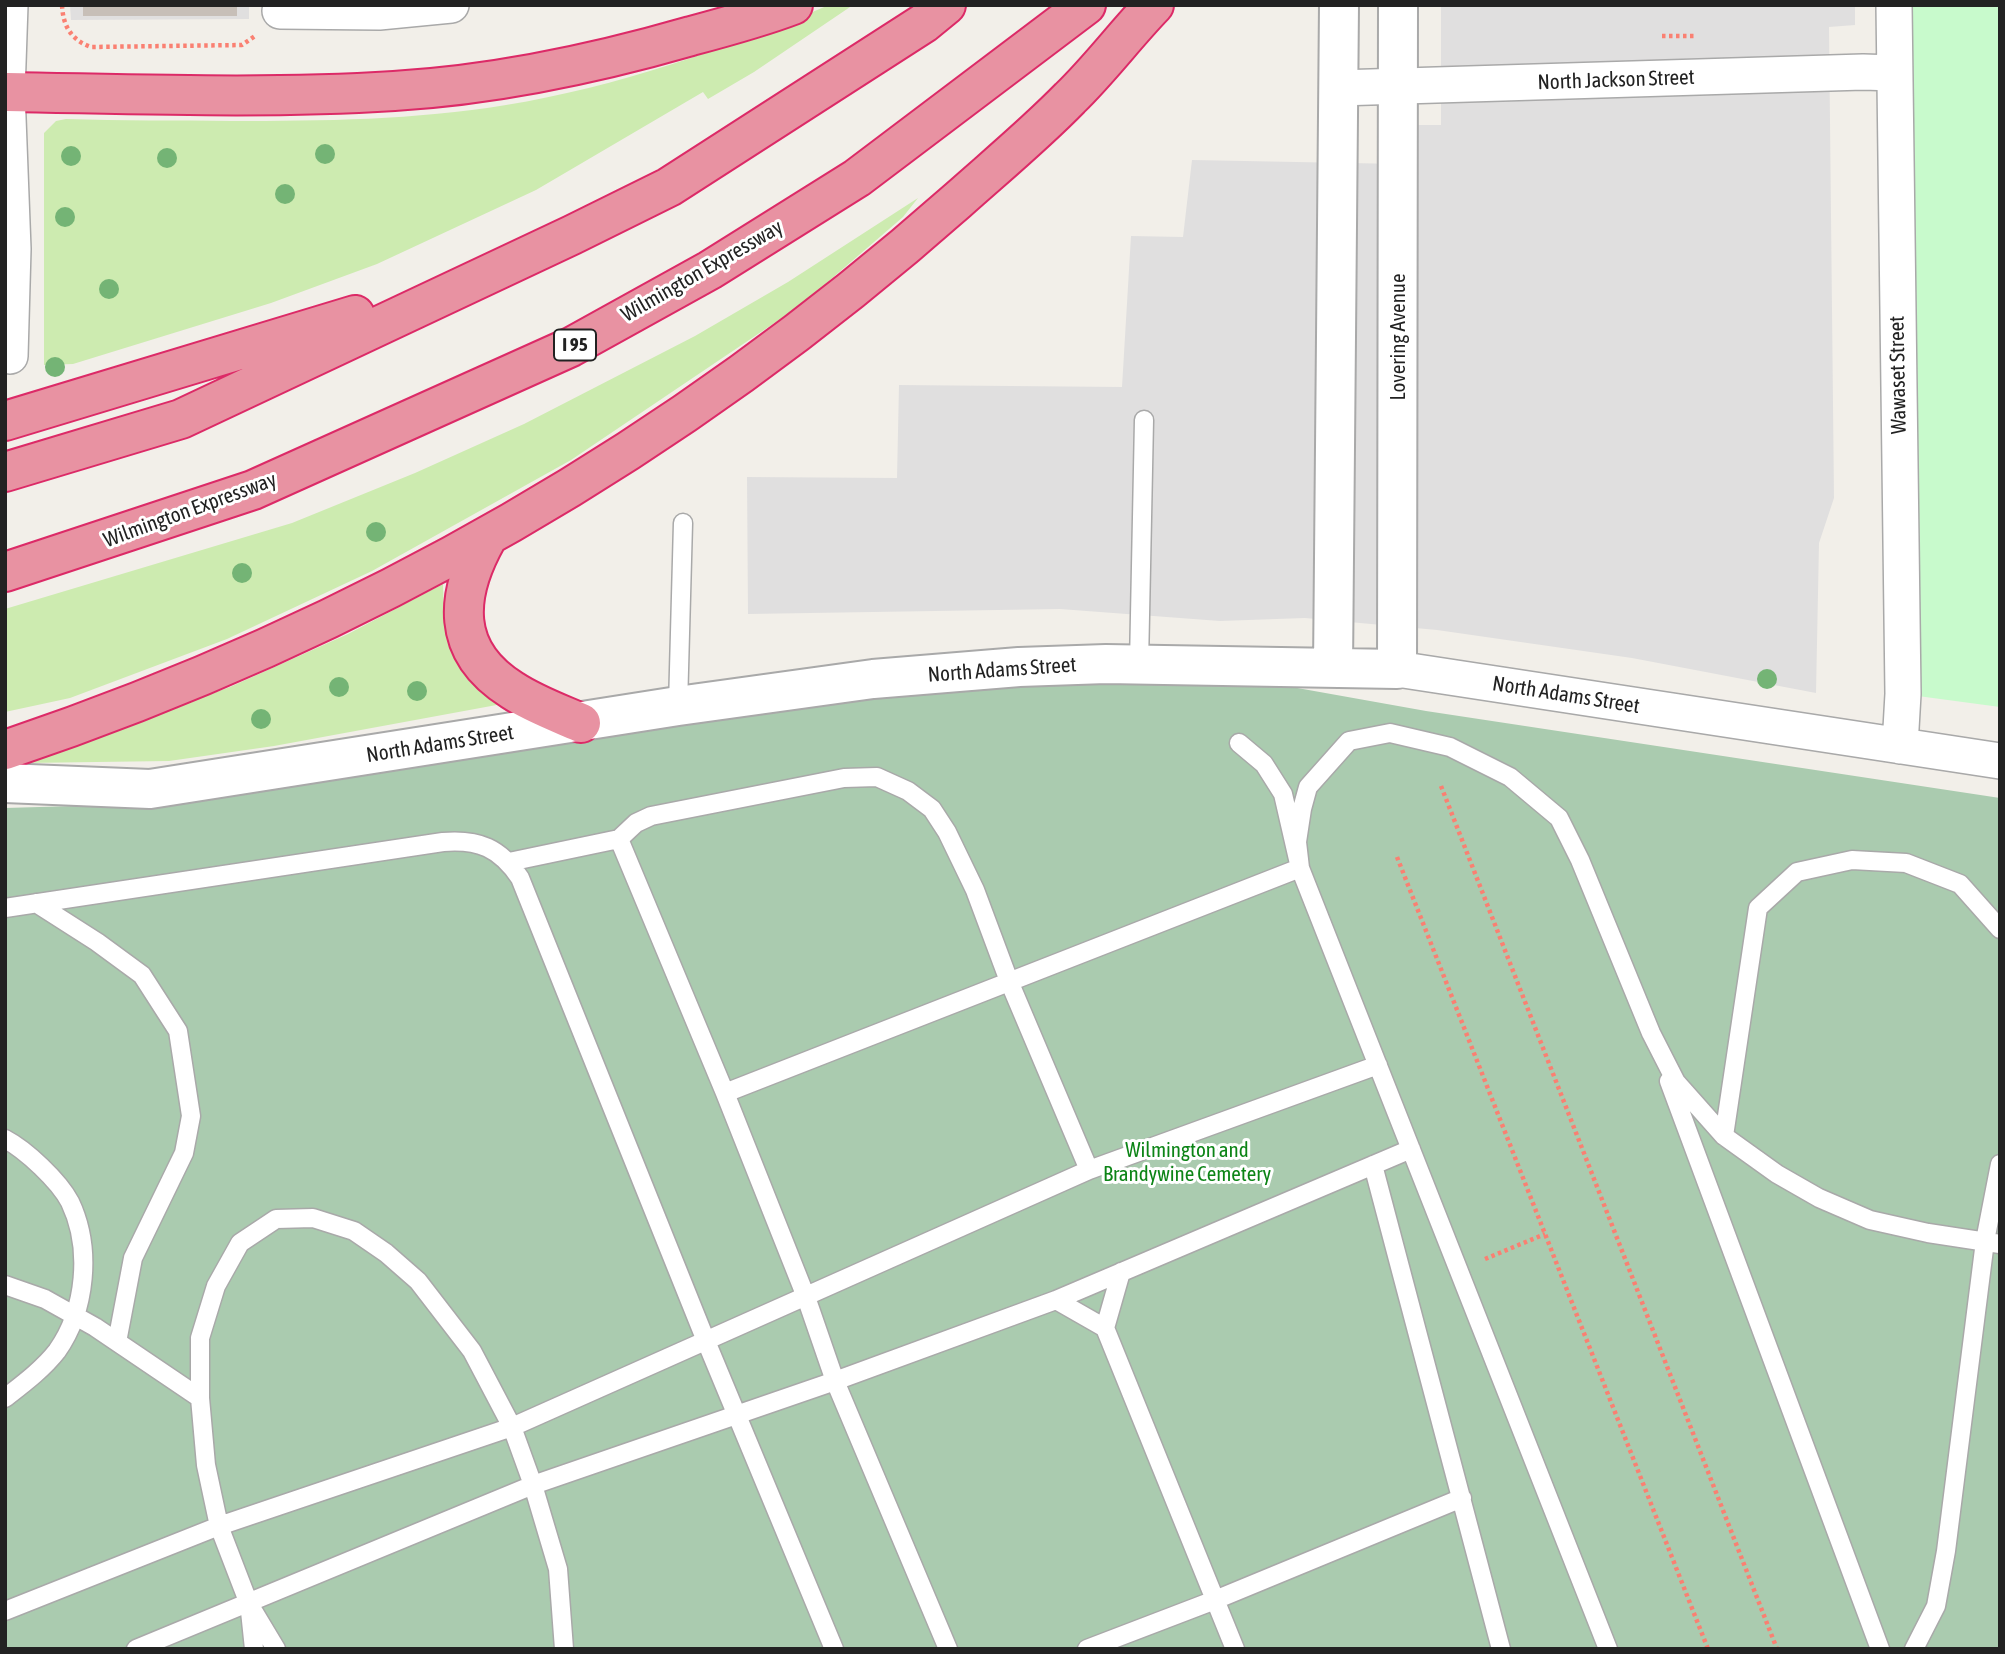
<!DOCTYPE html>
<html>
<head>
<meta charset="utf-8">
<style>
  body { margin:0 }
  #map { position:relative; width:2005px; height:1654px; overflow:hidden; background:#f2efe9; font-family:"Asap Condensed",sans-serif }
  canvas { display:block }
  .frame { position:absolute; inset:0; border:7px solid #222; pointer-events:none }
</style>
</head>
<body>
<div id="map">
<canvas width="2005" height="1654"></canvas>
<div class="frame"></div>
</div>
<script>
const context = document.querySelector('canvas').getContext('2d');
context.lineJoin = 'round';
function fill(path, color) { context.fillStyle = color; context.fill(path, 'evenodd'); }
function trace(path, color, width, dash) { context.strokeStyle = color; context.lineWidth = width; context.lineCap = dash ? 'butt' : 'round'; context.setLineDash(dash || []); context.stroke(path); }
function label(font, color, halo, rows, align = 'center') {
  context.font = font + ' "Asap Condensed",sans-serif'; context.lineWidth = 6; context.setLineDash([]); context.textBaseline = 'middle'; context.strokeStyle = halo; context.fillStyle = color; for (const [text, x, y, turn = 0] of rows) {
    context.save(); context.translate(x, y); context.rotate((+turn || 0) * Math.PI / 180); context.textAlign = isNaN(turn) ? turn : align; if (halo) context.strokeText(text, 0, 0); context.fillText(text, 0, 0); context.restore();
  }
}
const residential = new Path2D(`
  M70,5H249V19L71,20Z
  M1441,5H1855V25L1829,27L1834,498L1819,543L1816,693L1632,658L1437,630L1305,618L1220,621L1060,609L748,614L747,477L897,478L899,385L1122,387L1131,236L1183,237L1192,160L1401,164L1406,125H1441Z`);
const grass = new Path2D(`
  M829,5H853L754,72L708,99L703,92L536,190L377,264L271,303L73,364L44,365V133L56,121L66,119C121,121 176,120 231,121C323,121 415,120 506,105C617,87 725,49 829,5Z
  M918,198L903,217L801,305L571,460L372,571L227,639L70,698L5,712V609L292,523L415,473L524,424L695,336L788,282Z
  M443,584L444,620L452,645L502,704L274,746L169,761L24,763L230,687L348,634Z`);
const cemetery = new Path2D(`
  M1219,674L1426,711L2000,798V1649H5V808L74,806L307,775L803,694Z`);
const park = new Path2D(`
  M1894,5H2000V707L1903,694Z`);
const building = new Path2D(`
  M83,5H237V16H83Z`);
const path = new Path2D(`
  M62,5C63,26 71,40 91,47L242,45L255,36
  M1662,36H1697
  M1441,786L1777,1649
  M1397,857L1708,1649
  M1485,1259L1545,1234`);
const service = new Path2D(`
  M1139,664L1144,420
  M678,706L683,523
  M619,839L725,1093L806,1297L835,1381L948,1649
  M509,862L619,839L636,823L651,816L844,778L877,777L908,791L932,809L947,832L975,890L1009,981L1089,1170
  M36,903L97,942L142,975L178,1031L191,1116L184,1153L133,1258L117,1342
  M5,908L443,842C479,839 500,848 520,878L706,1341L834,1649
  M1669,1081L1880,1649
  M725,1093L1300,868L1283,794L1264,764L1239,743
  M1724,1136L1758,908L1797,872L1852,860L1906,863L1960,884L2000,929
  M5,1139C26,1150 59,1181 70,1202C92,1248 86,1310 57,1351C43,1369 23,1384 5,1398
  M1373,1165L1501,1649
  M5,1285L45,1299L95,1327L200,1398
  M1056,1300L1105,1328L1121,1272
  M1105,1328L1235,1649
  M5,1611L219,1526L512,1427L1089,1170L1378,1065
  M250,1611L254,1649
  M136,1649L533,1485L835,1381L1056,1300L1411,1149
  M276,1649L249,1604L219,1526L206,1465L200,1398V1338L216,1286L240,1243L276,1219L313,1218L354,1231L386,1253L418,1281L472,1351L512,1427L533,1485L558,1569L564,1649
  M1087,1649L1215,1600L1462,1498
  M1608,1649L1300,868L1297,842L1302,809L1308,787L1349,741L1390,733L1450,747L1510,777L1559,818L1580,860L1651,1033L1676,1082L1724,1136L1777,1174L1819,1198L1870,1220L1928,1233L2000,1244
  M1914,1649L1936,1606L1946,1551L1985,1241L2000,1164`);
const minor = new Path2D(`
  M1894,5L1903,694L1900,746
  M280,11L379,12L451,5
  M1338,88L1863,72L1894,73
  M10,356L13,249L7,92L10,5
  M1397,669L2000,761`);
const tertiary = new Path2D(`
  M1333,668L1339,5
  M5,783L150,789L678,706L873,679L1019,667L1106,664L1397,669L1398,5`);
const motorway = new Path2D(`
  M7,92C136,94 266,99 394,91C495,85 594,64 691,36C725,27 759,18 793,5
  M5,421L355,315
  M5,472L181,419L572,235L669,187L924,23L946,5
  M487,538C455,595 450,651 512,690C533,704 558,713 581,723
  M5,572L253,490L571,347L710,270L857,178L1086,5
  M5,750C359,631 677,449 957,201C995,167 1035,134 1070,98C1100,69 1125,35 1154,5`);
const trees = [
  [325,154],
  [71,156],
  [167,158],
  [285,194],
  [65,217],
  [109,289],
  [55,367],
  [376,532],
  [242,573],
  [1767,679],
  [339,687],
  [417,691],
  [261,719]
];
const shields = [
  [575,345,42]
];
const shieldNames = [
  ["I 95",575,345]
];
const streetNames = [
  ["North Jackson Street",1616,80,-2],
  ["Wilmington Expressway",702,271,-30],
  ["Lovering Avenue",1398,337,-90],
  ["Wawaset Street",1898,375,-91],
  ["Wilmington Expressway",190,510,-20],
  ["North Adams Street",1002,670,-4],
  ["North Adams Street",1566,695,9],
  ["North Adams Street",440,744,-9]
];
const parkNames = [
  ["Wilmington and",1187,1150],
  ["Brandywine Cemetery",1187,1174]
];
fill(residential, '#e0dfdf');
fill(grass, '#cdebb0');
fill(cemetery, '#aacbaf');
fill(park, '#c8facc');
fill(building, '#c7bfb8');
trace(service, '#a9a9a9', 21);
trace(minor, '#a9a9a9', 38);
trace(tertiary, '#a9a9a9', 42);
trace(motorway, '#dc2a67', 42);
trace(path, '#fa8072', 4.5, [3.5, 3.5]);
trace(service, '#fff', 18);
trace(minor, '#fff', 35);
trace(tertiary, '#fff', 38);
trace(motorway, '#e892a2', 38);
context.fillStyle = '#74b475';
for (const [x, y] of trees) { context.beginPath(); context.arc(x, y, 10, 0, 2 * Math.PI); context.fill(); }
for (const [x, y, w] of shields) { const box = new Path2D(); box.roundRect(x - w / 2, y - 15.5, w, 31, 5); context.fillStyle = '#fff'; context.fill(box); trace(box, '#222', 2); }
label('bold 19px', '#222', null, shieldNames);
label('21px', '#222', '#fff', streetNames);
label('21px', '#0c8416', '#fff', parkNames);
</script>
</body>
</html>
